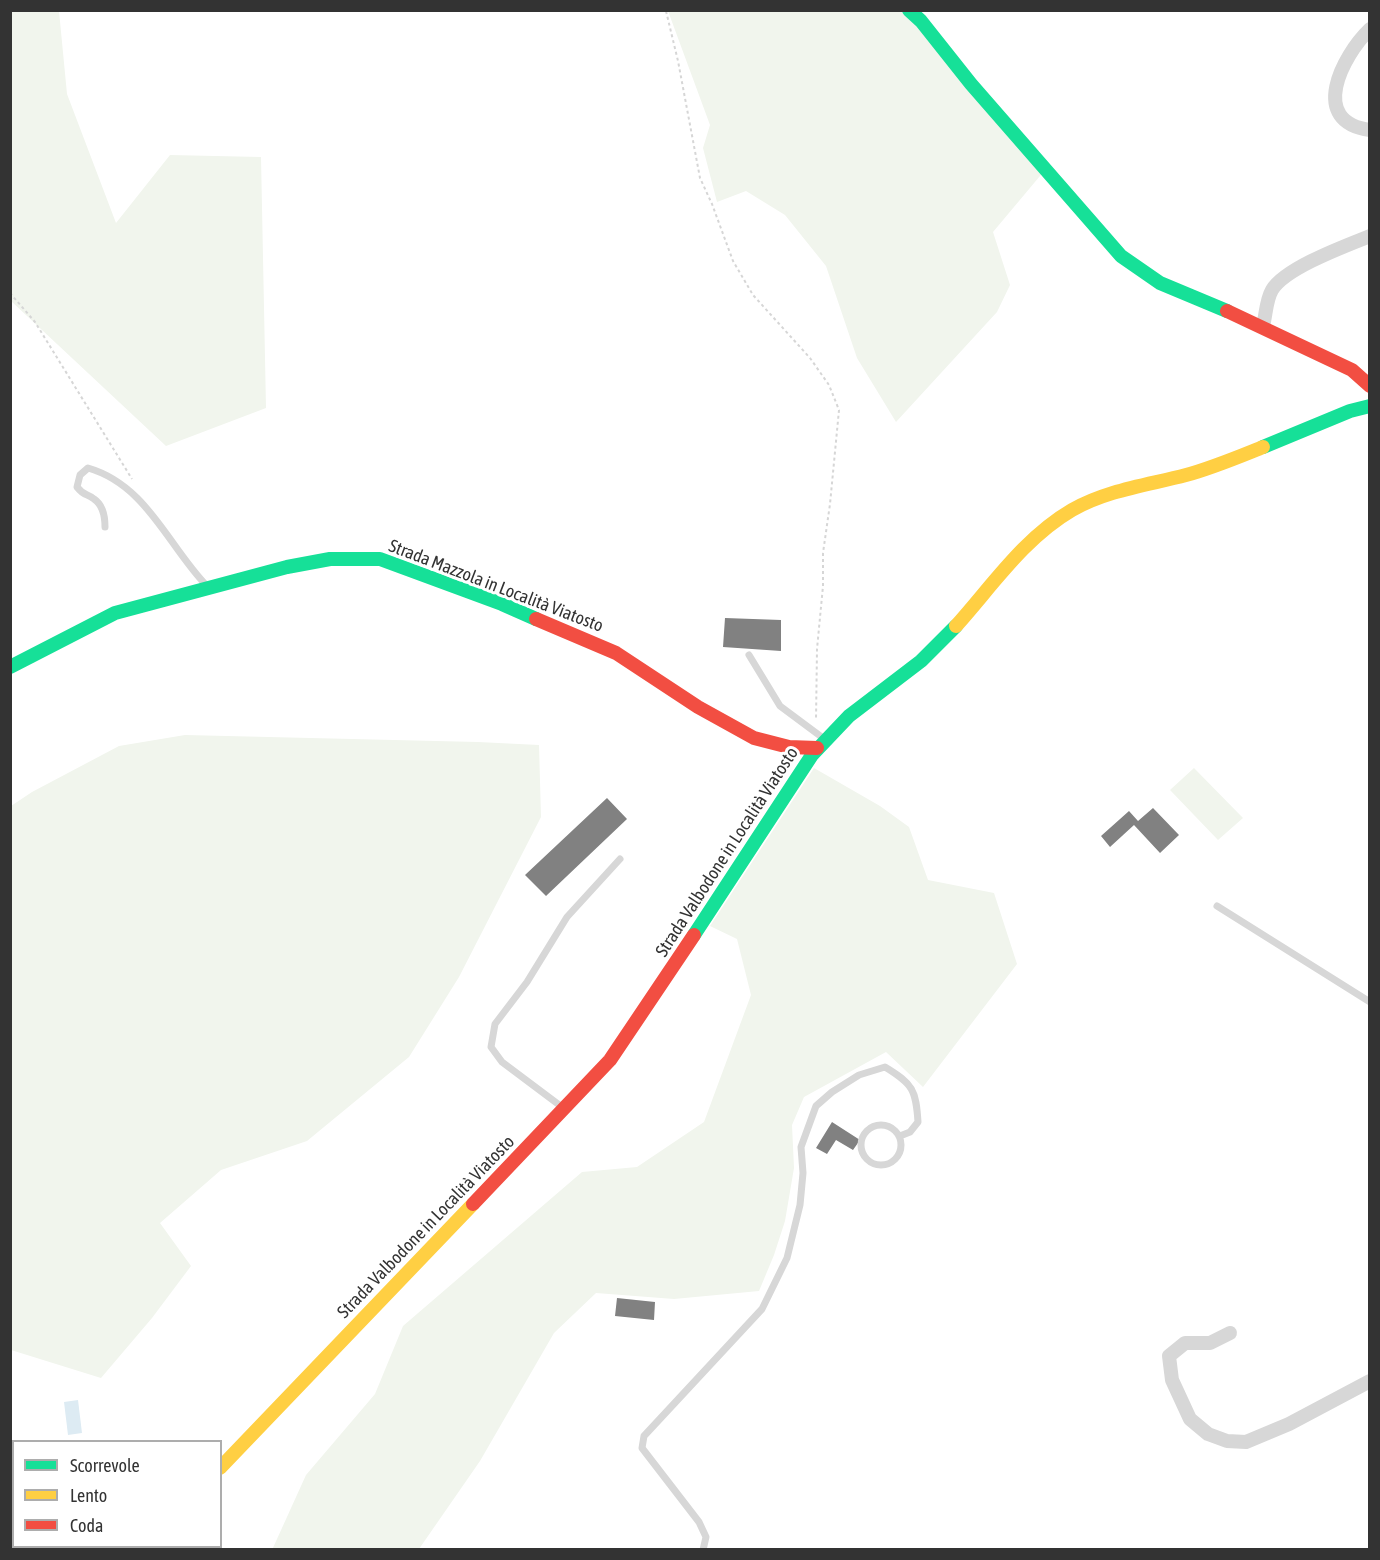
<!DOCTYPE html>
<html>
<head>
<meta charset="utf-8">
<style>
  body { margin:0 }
  #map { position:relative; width:1380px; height:1560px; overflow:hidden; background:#fff; font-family:"Asap Condensed",sans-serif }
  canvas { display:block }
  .frame { position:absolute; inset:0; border:12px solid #333; pointer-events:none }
  .legend { position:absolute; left:12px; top:1440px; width:210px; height:108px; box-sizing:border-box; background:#fff; border:2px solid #adadad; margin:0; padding:8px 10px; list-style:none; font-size:18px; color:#333 }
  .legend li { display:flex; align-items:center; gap:12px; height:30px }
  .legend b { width:30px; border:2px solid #adadad }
</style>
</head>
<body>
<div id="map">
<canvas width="1380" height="1560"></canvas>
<div class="frame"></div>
<ul class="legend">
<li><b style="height:8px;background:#16e098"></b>Scorrevole</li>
<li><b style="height:8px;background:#ffcf43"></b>Lento</li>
<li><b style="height:8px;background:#f24e42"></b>Coda</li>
</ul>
</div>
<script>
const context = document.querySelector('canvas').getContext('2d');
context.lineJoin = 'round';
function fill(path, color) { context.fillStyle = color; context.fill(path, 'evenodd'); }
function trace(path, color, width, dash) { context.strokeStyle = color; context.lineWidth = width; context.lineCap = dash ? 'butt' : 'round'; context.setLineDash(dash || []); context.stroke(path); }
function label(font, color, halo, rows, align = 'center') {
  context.font = font + ' "Asap Condensed",sans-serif'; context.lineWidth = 6; context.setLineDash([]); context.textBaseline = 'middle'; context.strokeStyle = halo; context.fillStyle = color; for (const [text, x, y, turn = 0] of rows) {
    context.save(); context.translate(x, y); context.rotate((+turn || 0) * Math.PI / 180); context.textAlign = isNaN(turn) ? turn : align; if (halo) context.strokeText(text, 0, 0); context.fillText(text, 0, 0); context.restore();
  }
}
const green = new Path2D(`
  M10,11H59L67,94L116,223L170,155L261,157L266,408L166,446L11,301Z
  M668,11H909L1045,170L993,232L1010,285L997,312L896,422L857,358L826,266L785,215L746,191L717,202L703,148L710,125Z
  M185,735L478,742L539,745L541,817L459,977L409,1057L307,1141L221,1170L160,1223L191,1266L152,1318L101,1378L11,1350V806L32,792L119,746Z
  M814,768L880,806L909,827L928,880L994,893L1017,964L923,1087L886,1052L804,1097L792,1125L794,1168L785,1221L774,1255L759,1291L674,1299L596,1293L554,1333L480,1461L419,1549L272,1550L306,1475L375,1394L403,1326L582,1172L637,1167L704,1122L751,995L737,939L710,926Z
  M1194,768L1243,818L1218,840L1170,790Z`);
const water = new Path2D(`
  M78,1400L82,1433L68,1435L64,1402Z`);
const building = new Path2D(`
  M725,618L781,620V651L723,647Z
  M607,798L627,819L546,896L525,875Z
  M1153,808L1179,835L1160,853L1134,825L1110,847L1101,836L1129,811L1138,821Z
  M832,1122L860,1140L853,1150L836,1140L827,1154L816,1148Z
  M617,1298L655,1302L654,1320L615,1316Z`);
const path = new Path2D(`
  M666,11L678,61L700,178L712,204L733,261L753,295L810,358L829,385L839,410L830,504L823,553V586L817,649L816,720
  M10,293L35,322L132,479`);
const lane = new Path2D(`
  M105,527C105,517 103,505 94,499C86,493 84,496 77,487L80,475L88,468C147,485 168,546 207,586
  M749,655L780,706L823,738
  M1217,906L1370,1002
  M562,1107L502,1062L491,1047L495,1024L527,982L567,917L620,859
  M861 1145a20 20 0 1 1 40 0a20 20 0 1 1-40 0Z
  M703,1550L706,1537L699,1522L642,1448L644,1436L762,1309L787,1258L800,1205L803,1173L801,1147L816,1106L832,1092L859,1075L885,1067C913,1084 916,1090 918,1122L910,1132L900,1136`);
const street = new Path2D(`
  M1370,29C1342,56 1308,122 1370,130
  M1263,326C1266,315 1266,300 1272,290C1285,268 1345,246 1370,236
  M1230,1333L1210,1343H1185L1169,1356L1172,1380L1190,1419L1208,1434L1227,1441L1246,1442L1289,1424L1370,1381
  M10,1475L14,1474
  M142,1550L144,1546`);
const fast = new Path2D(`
  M909,10L921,21L971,84L1121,256L1160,283L1227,311
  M1263,447L1350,411L1370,406
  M10,667L115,613L287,567L330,559H380L502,604L536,619
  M694,935L812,755L849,716L921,661L956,626`);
const slow = new Path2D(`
  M956,626C992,586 1024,538 1072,510C1107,490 1148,485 1186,475C1212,468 1238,457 1263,447
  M220,1468L473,1204`);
const jam = new Path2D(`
  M1227,311L1352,370L1370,386
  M536,619L616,653L698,707L754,738L789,747L817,748
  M473,1204L610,1060L694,935`);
const streetNames = [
  ["Strada Mazzola in Località Viatosto",496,586,21],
  ["Strada Valbodone in Località Viatosto",727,852,-57],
  ["Strada Valbodone in Località Viatosto",426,1227,-46]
];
fill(green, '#f1f5ed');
fill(water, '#ddebf3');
fill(building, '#818181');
trace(path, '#d6d6d6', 2, [3, 3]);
trace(lane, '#d7d7d7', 7);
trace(street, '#d7d7d7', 14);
trace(fast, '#16e098', 14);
trace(slow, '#ffcf43', 14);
trace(jam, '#f24e42', 14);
label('18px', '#333', '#fff', streetNames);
</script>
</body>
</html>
